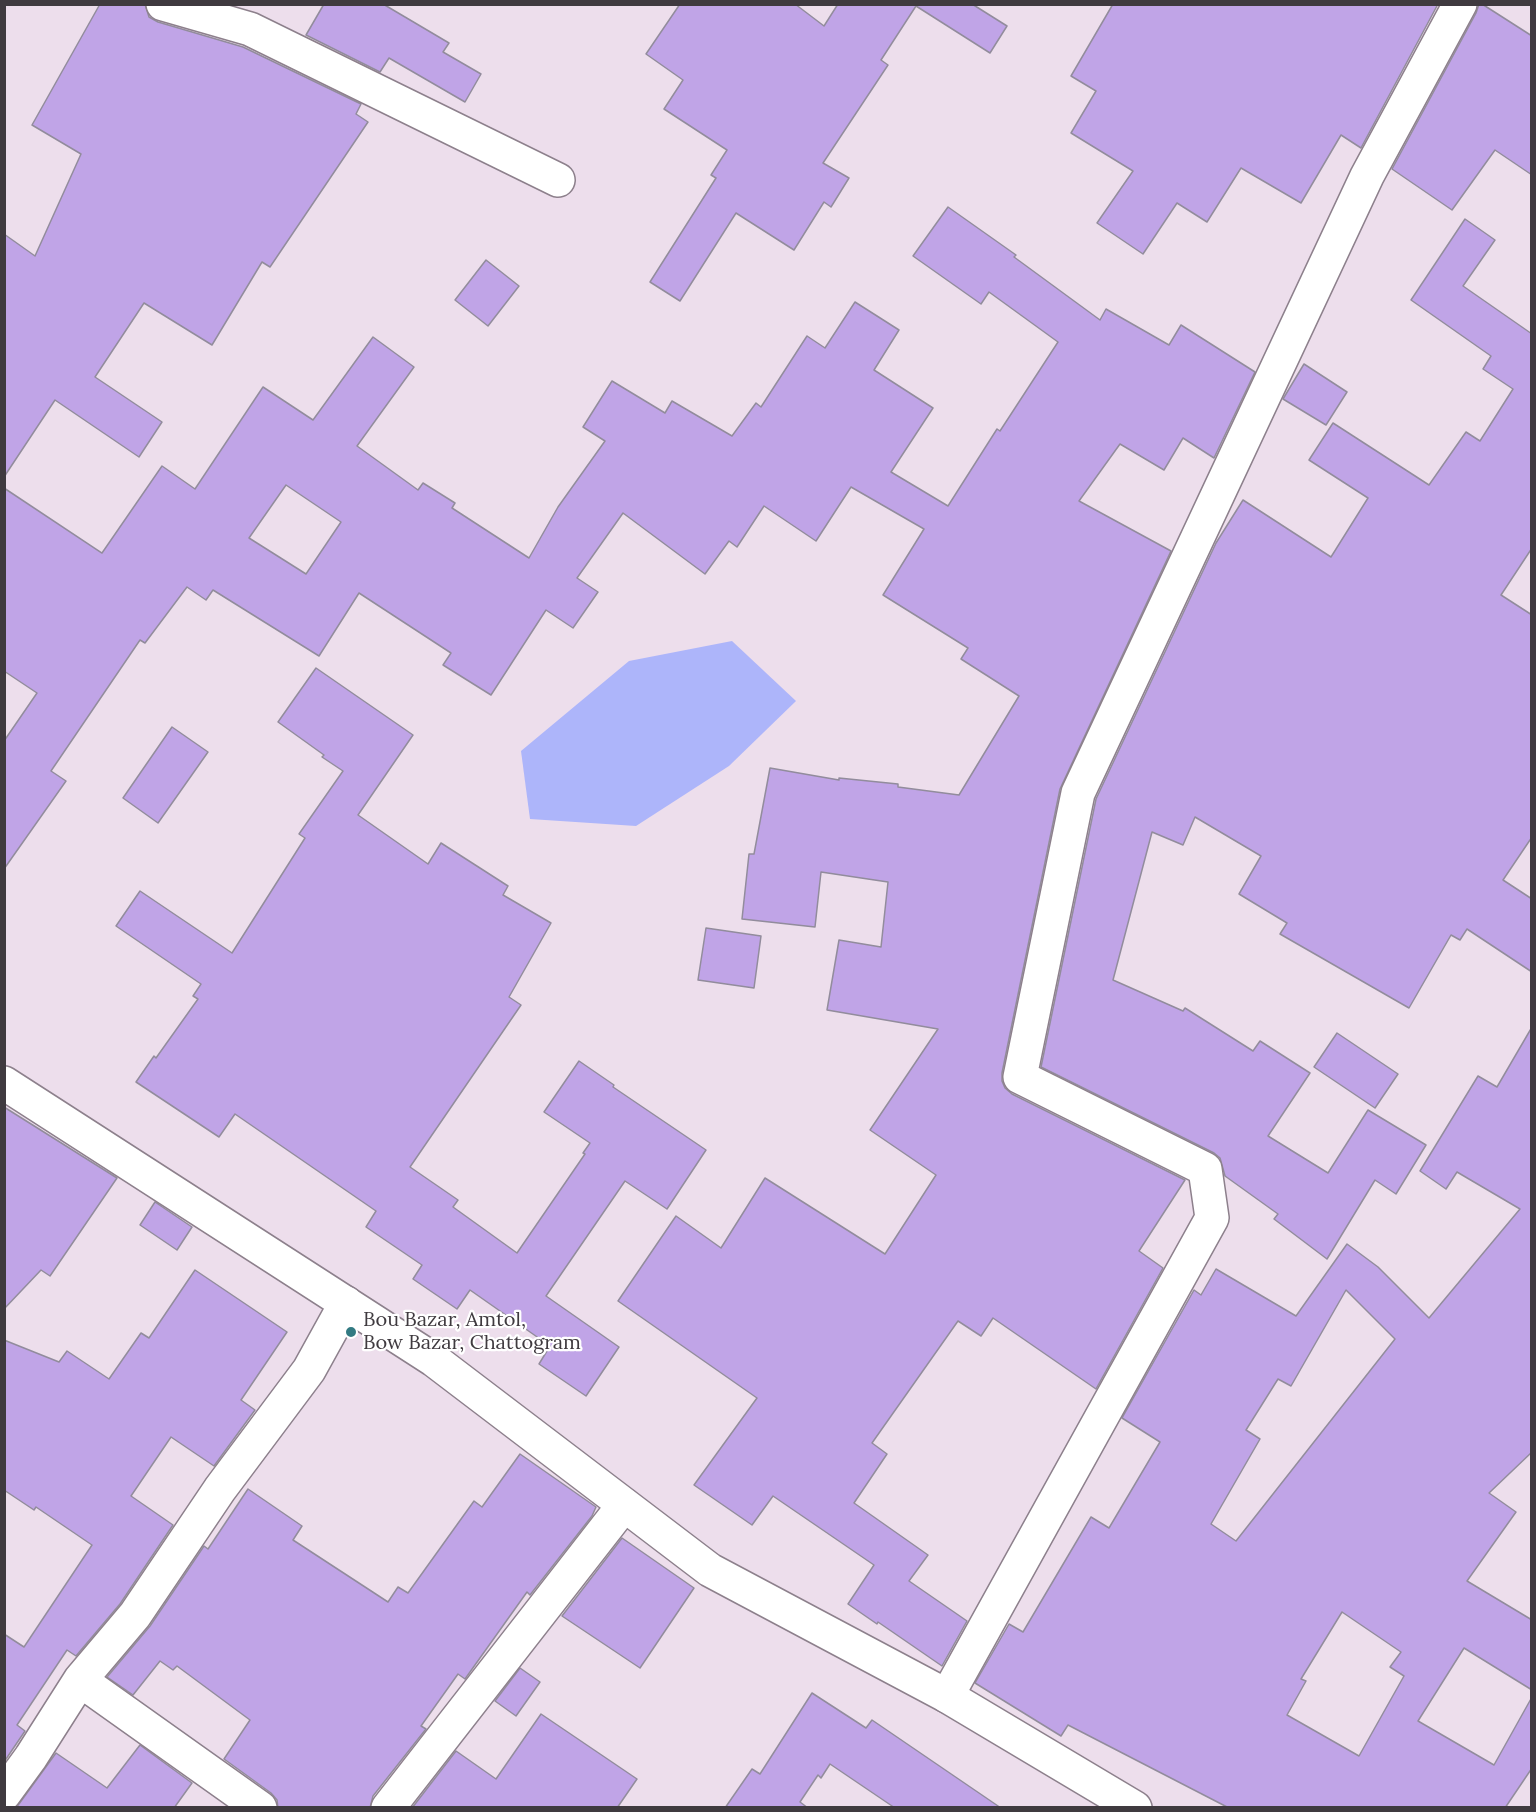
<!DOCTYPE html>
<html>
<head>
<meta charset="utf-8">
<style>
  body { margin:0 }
  #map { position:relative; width:1536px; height:1812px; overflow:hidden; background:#eddeec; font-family:Lora,serif }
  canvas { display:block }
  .frame { position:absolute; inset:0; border:6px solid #3f3a3f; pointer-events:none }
</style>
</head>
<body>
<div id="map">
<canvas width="1536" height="1812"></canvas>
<div class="frame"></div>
</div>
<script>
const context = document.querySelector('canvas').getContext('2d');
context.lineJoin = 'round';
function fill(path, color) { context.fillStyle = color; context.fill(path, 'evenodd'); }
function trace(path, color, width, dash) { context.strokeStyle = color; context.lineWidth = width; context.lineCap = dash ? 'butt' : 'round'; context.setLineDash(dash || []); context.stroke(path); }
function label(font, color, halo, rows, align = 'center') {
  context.font = font + ' Lora,serif'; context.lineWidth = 4.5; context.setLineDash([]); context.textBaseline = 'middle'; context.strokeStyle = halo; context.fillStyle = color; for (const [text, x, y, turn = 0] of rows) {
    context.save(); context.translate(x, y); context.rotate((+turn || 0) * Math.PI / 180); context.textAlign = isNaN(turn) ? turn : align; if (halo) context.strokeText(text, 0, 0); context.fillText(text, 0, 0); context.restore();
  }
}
const water = new Path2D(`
  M732,641L796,701L729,766L636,826L530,819L521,751L629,661Z`);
const building = new Path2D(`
  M100,4H145L149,17L158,22L243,47L361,104L356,114L368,122L270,267L262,262L212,345L144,303L95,377L162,422L139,457L55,400L4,477V234L35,256L81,154L32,125Z
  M324,4H383L449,43L443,52L481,74L465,102L389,58L380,72L306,35Z
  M680,4H795L824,26L838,4H972L1007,26L990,53L916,6L881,60L888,65L823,163L849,178L831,207L824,202L794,250L736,213L680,301L650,282L716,178L711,175L727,150L664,109L683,80L646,54Z
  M1113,4H1438L1361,148L1341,135L1301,203L1241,168L1207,222L1177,203L1143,254L1097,223L1133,171L1071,133L1096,91L1071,76Z
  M1479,4H1482L1532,36V175L1495,150L1452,210L1392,169L1476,13Z
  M948,207L1016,255L1014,257L1100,320L1106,309L1169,345L1181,325L1255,372L1214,458L1183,438L1164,470L1120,444L1079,501L1171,551L1060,789L1002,1073V1081L1005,1088L1012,1094L1185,1180L1139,1251L1163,1268L1096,1389L993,1318L981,1336L958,1321L872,1443L887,1454L854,1503L928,1555L909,1581L967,1621L942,1666L878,1622L877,1624L848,1604L874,1565L773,1496L752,1525L694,1485L757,1398L618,1301L676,1216L721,1248L765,1178L885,1254L936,1175L870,1130L938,1029L827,1010L839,940L881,947L888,882L821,872L815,927L742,919L749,854H754L770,768L839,780V778L898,784V787L959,795L1019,696L961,659L968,648L883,595L924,529L851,487L816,541L764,506L737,547L729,541L705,574L623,513L577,578L598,592L573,628L546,610L491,695L443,665L451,653L359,593L319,656L213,590L206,600L187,587L145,643L140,640L51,771L66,781L4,869V741L37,693L4,671V488L102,553L162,466L195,489L263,387L313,420L373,337L414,367L357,446L418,490L423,483L455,503L452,508L529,558L558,507L605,441L583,427L612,381L665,413L672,401L732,436L756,403L761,407L807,336L825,348L855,302L899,330L874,370L933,408L891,472L948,506L997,429L1000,431L1058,342L989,292L981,304L913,256ZM286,485L341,522L306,574L249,538Z
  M1465,219L1495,240L1463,286L1532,334V548L1501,595L1532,615V837L1503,880L1532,899V972L1467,929L1460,940L1451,935L1409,1008L1280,934L1287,923L1239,894L1261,856L1195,817L1183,845L1152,832L1113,980L1183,1011L1185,1008L1253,1051L1260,1041L1310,1073L1268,1136L1328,1173L1368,1110L1426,1145L1396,1194L1375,1180L1327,1259L1274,1219L1278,1214L1225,1176L1220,1158L1214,1153L1041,1067L1096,799L1216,543L1243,500L1331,557L1368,498L1309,460L1333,423L1429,485L1466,432L1480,441L1513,389L1483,369L1491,356L1411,300Z
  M486,260L519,286L488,326L455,300Z
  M1304,364L1347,392L1326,425L1283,399Z
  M316,668L413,735L358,815L428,864L441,843L508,886L503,895L551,923L509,997L521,1005L410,1167L458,1200L453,1207L517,1253L585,1154L583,1153L590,1143L544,1112L579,1061L614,1085L613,1087L706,1150L667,1209L625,1181L546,1296L619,1347L586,1396L539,1364L550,1346L470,1290L457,1309L413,1279L422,1265L366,1227L376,1211L235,1114L219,1137L136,1082L154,1056L156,1058L198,999L193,996L201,984L116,926L140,891L232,953L305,838L299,834L343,771L322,757L324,755L278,722Z
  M172,727L208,752L158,823L123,798Z
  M706,928L761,936L754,988L698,980Z
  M1532,1027V1452L1489,1493L1516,1512L1467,1581L1532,1620V1690L1464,1648L1418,1721L1494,1765L1532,1697V1768L1505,1808H1229L1068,1725L1061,1736L975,1683L1009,1624L1023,1632L1091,1517L1109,1528L1160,1442L1122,1418L1194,1290L1201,1295L1216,1269L1296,1316L1347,1244L1378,1267L1429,1318L1520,1209L1457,1172L1446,1189L1420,1171L1478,1076L1497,1087ZM1346,1290L1395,1339L1236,1541L1211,1524L1260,1439L1246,1430L1278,1379L1291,1386ZM1342,1612L1401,1652L1390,1667L1404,1676L1359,1756L1287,1715L1306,1681L1301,1679Z
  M1337,1033L1398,1074L1375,1108L1314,1067Z
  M4,1107L117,1178L50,1276L41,1270L4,1309Z
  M155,1202L192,1227L177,1250L140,1225Z
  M195,1270L287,1332L241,1400L255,1410L214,1466L171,1437L131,1496L173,1525L120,1604L76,1656L67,1650L17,1725L25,1731L4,1762V1634L24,1647L92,1545L36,1507L34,1510L4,1490V1340L59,1362L67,1351L109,1379L141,1333L149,1338Z
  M520,1454L596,1507L592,1516L530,1595L527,1592L465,1679L458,1674L421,1726L426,1729L373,1796L370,1808H278L277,1800L271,1793L224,1759L250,1720L177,1666L173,1670L160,1661L133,1695L107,1677L150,1626L204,1546L208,1549L248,1489L302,1526L293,1540L388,1602L398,1587L408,1593L474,1501L482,1507Z
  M622,1538L694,1588L640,1668L562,1616Z
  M520,1668L540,1682L516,1716L495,1701Z
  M812,1693L866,1728L872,1720L1001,1808H895L830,1764L821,1778L818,1775L800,1802L808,1808H725L752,1769L760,1774Z
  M541,1714L637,1779L617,1808H412L456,1751L496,1779Z
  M140,1745L192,1783L174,1808H16L56,1753L107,1788Z`);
const minor = new Path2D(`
  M163,4L250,29L558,180
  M80,1680L260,1808
  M947,1696L1212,1218L1205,1169L1020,1077L1078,793L1367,176L1460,4
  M4,1794L31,1757L80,1680L135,1615L220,1489L309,1370L346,1303
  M388,1808L624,1505`);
const tertiary = new Path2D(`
  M4,1083L434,1360L710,1570L947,1696L1135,1808`);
const markers = [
  [351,1332,6,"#327a82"]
];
const poiNames = [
  ["Bou Bazar, Amtol,",363,1320],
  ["Bow Bazar, Chattogram",363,1343]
];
fill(water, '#adb5fa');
fill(building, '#c0a4e7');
trace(building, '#928c9c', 1.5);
trace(minor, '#8d808c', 36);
trace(tertiary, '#8d808c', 36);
trace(minor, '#fff', 33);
trace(tertiary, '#fff', 33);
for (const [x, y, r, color] of markers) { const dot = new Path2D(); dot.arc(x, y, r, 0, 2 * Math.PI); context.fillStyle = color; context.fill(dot); trace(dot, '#fff', 2); }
label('20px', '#3f3a3f', '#fff', poiNames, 'left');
</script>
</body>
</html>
